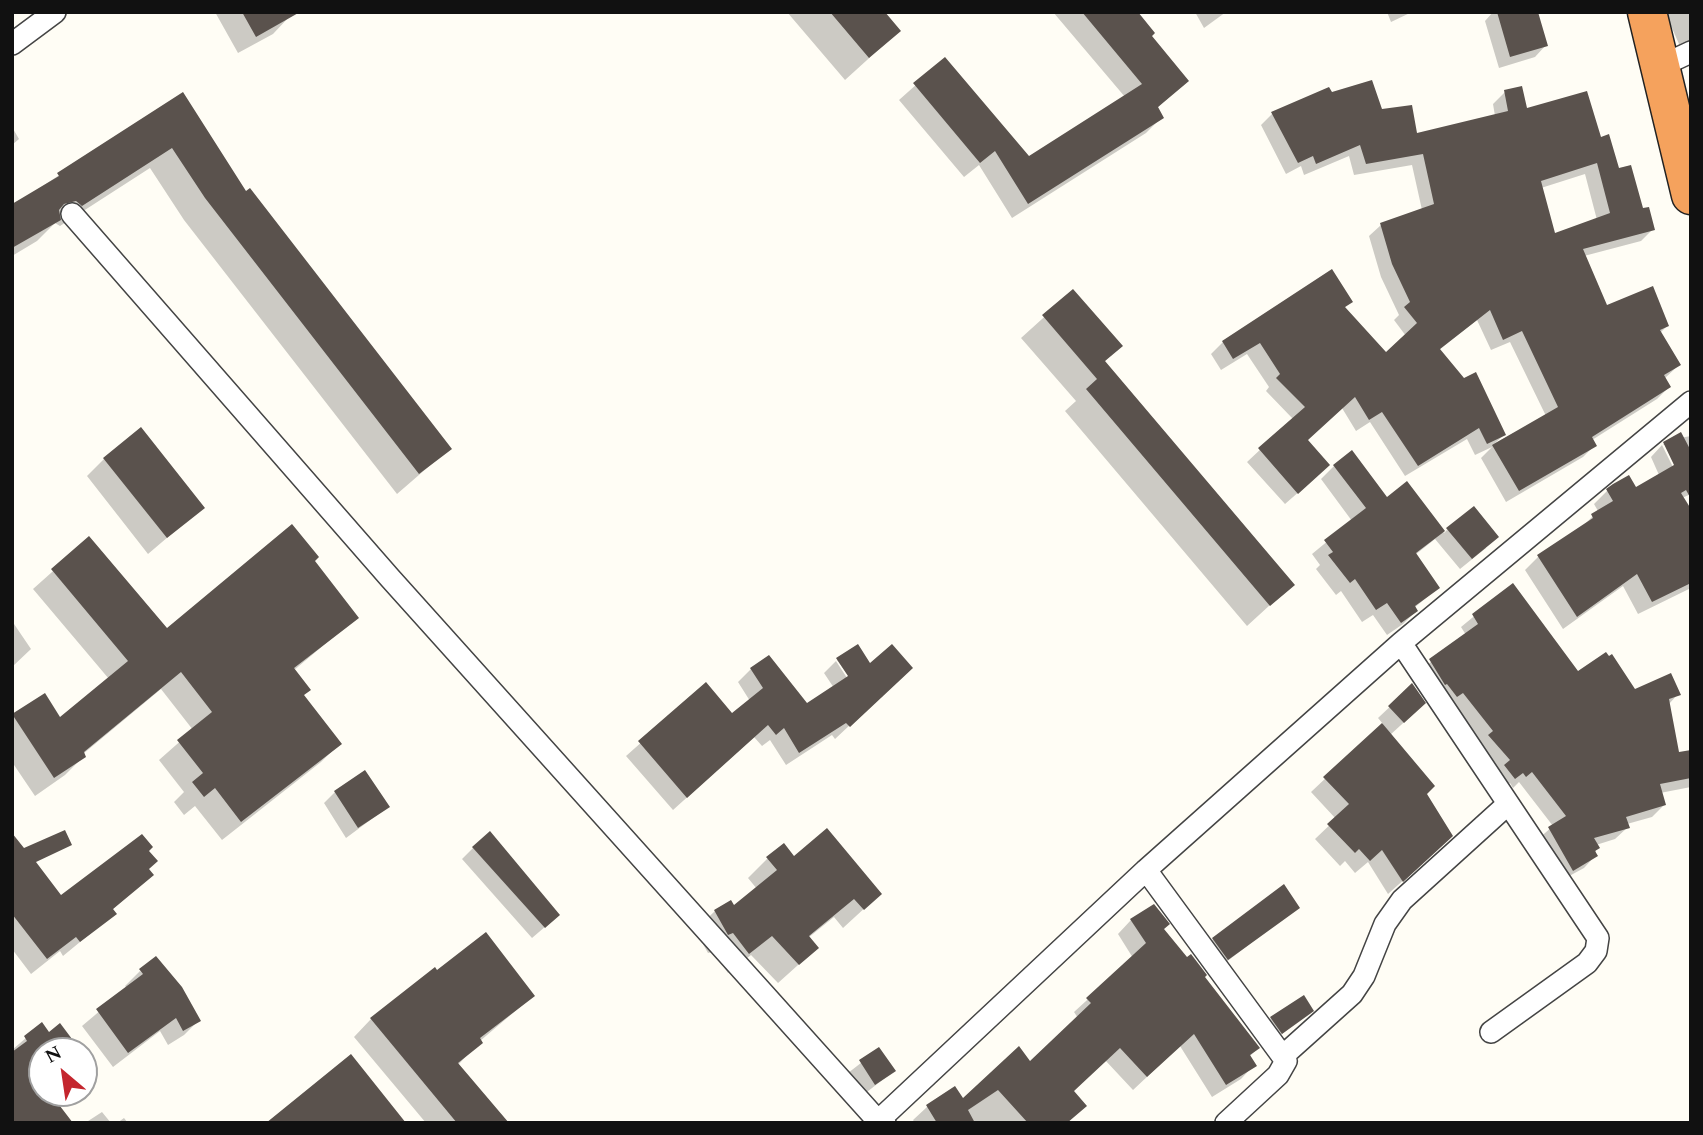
<!DOCTYPE html>
<html>
<head>
<meta charset="utf-8">
<style>
  body { margin:0 }
  #map { position:relative; width:1703px; height:1135px; overflow:hidden; background:#fffdf5; font-family:Spectral,serif }
  canvas { display:block }
  .frame { position:absolute; inset:0; border:14px solid #111; pointer-events:none }
  .north { position:absolute; left:28px; top:1037px; width:70px; height:70px; box-sizing:border-box; background:#fff; border:2px solid #a0a0a0; border-radius:50%; rotate:331deg; font-size:19px; font-weight:700; line-height:28px; text-align:center; color:#111 }
  .north::after { content:''; display:block; margin:auto; width:24px; height:32px; background:#c4262e; clip-path:polygon(50% 0,100% 100%,50% 72%,0 100%) }
</style>
</head>
<body>
<div id="map">
<canvas width="1703" height="1135"></canvas>
<div class="frame"></div>
<div class="north">N</div>
</div>
<script>
const context = document.querySelector('canvas').getContext('2d');
context.lineJoin = 'round';
function fill(path, color) { context.fillStyle = color; context.fill(path, 'evenodd'); }
function trace(path, color, width, dash) { context.strokeStyle = color; context.lineWidth = width; context.lineCap = dash ? 'butt' : 'round'; context.setLineDash(dash || []); context.stroke(path); }
const shadow = new Path2D(`
  M215,12H288L290,16L273,34L238,53Z
  M787,12H883L899,31L845,80Z
  M1053,12H1135L1150,37L1187,81L1156,109L1162,117L1146,133L1012,218L979,165L964,177L899,100L945,59L1029,158L1125,97Z
  M1195,12H1226L1204,28Z
  M1387,12H1412L1391,22Z
  M1493,12H1536L1546,45L1535,57L1499,68L1485,21Z
  M1665,12H1691V60L1674,50L1679,44Z
  M1505,92L1525,110L1600,139L1642,210L1653,229L1641,241L1584,256L1606,307L1667,326L1660,333L1679,365L1664,379L1669,387L1657,399L1592,440L1595,445L1583,457L1506,502L1481,458L1492,447L1475,455L1467,439L1405,476L1370,422L1356,431L1342,408L1306,441L1316,477L1285,504L1247,462L1293,419L1266,391L1269,387L1247,354L1221,370L1211,354L1223,342L1351,302L1344,308L1386,354L1406,336L1394,320L1399,315L1381,277L1369,236L1381,225L1422,210L1412,165L1354,175L1349,156L1304,175L1301,166L1286,174L1261,125L1272,114L1331,94L1381,111L1416,135L1495,116L1493,104ZM1585,174L1597,220L1554,235L1541,188ZM1477,320L1491,350L1510,342L1546,416L1495,443L1504,435L1439,350Z
  M182,95L246,193L449,449L397,494L184,220L150,168L60,226L55,223L37,241L12,256V206Z
  M12,127L19,139L12,145Z
  M1073,291L1120,346L1104,362L1293,584L1247,626L1065,411L1076,401L1021,338Z
  M1691,436V494L1682,498L1691,534V588L1638,614L1623,586L1563,629L1525,570L1538,557L1579,530L1598,511L1594,504L1607,491L1636,489L1659,475L1651,457L1662,445L1676,473L1679,472L1666,445H1663L1668,440Z
  M104,459L202,508L148,554L87,476Z
  M1334,466L1386,499L1407,484L1444,533L1447,530L1486,548L1460,569L1435,539L1415,555L1438,588L1414,608L1416,611L1403,624L1387,635L1373,615L1362,622L1341,591L1336,595L1316,569L1320,565L1312,554L1352,521L1321,479Z
  M89,539L167,631L313,562L356,618L293,671L303,696L339,744L321,762L222,840L195,806L184,815L174,802L184,792L159,760L193,730L161,689L83,754L84,756L65,775L35,796L12,762V717L44,695L60,719L109,679L33,589Z
  M1512,585L1577,674L1634,691L1678,694L1669,704L1677,754L1691,752V787L1660,793L1664,805L1652,817L1627,824L1628,827L1615,839L1596,845V855L1584,868L1560,881L1537,840L1553,826L1519,782L1513,788L1510,783L1503,789L1477,748L1482,744L1450,704L1418,672L1466,635L1461,627Z
  M12,621L31,649L12,667Z
  M857,646L870,665L897,681L835,739L832,735L786,765L770,740L762,746L754,737L673,810L626,756L706,685L732,715L750,701L738,682L751,669L807,705L834,688L824,673L836,661L851,684L854,683L837,660Z
  M1412,686V715L1390,735L1425,794L1437,850L1388,894L1368,862L1355,873L1345,861L1340,866L1315,839L1336,819L1311,792L1383,724L1378,718Z
  M335,792L388,807L346,838L324,803Z
  M473,848L546,926L532,938L462,859Z
  M147,851V869L151,875L112,910L114,914L63,956L60,951L31,974L12,949V865L60,898Z
  M794,858L880,894L843,928L834,917L808,938L817,948L778,983L751,955L728,973L713,952L708,953L695,930L715,911L733,908L757,889L748,878L767,859Z
  M1297,908L1217,969L1203,950L1213,939Z
  M1131,920L1162,930L1258,1048L1249,1057L1254,1065L1241,1079L1212,1097L1180,1046L1133,1090L1105,1060L1072,1092L1084,1106L1067,1123H915L913,1120L927,1107L955,1088L963,1101L1030,1064L1078,1018L1074,1012L1133,958L1118,934Z
  M140,971L199,1020L184,1035L168,1045L160,1031L113,1067L82,1026L127,988L125,986Z
  M533,996L480,1041L458,1065L507,1123H426L354,1037L371,1019Z
  M1311,1010L1270,1044L1259,1029L1271,1018Z
  M41,1025L48,1034L79,1051H42V1093H49L12,1123V1050Z
  M879,1049L894,1071L863,1095L848,1073Z
  M102,1112L111,1123H85Z
  M124,1118L128,1123H117Z`);
const building = new Path2D(`
  M242,12H300L256,37Z
  M830,12H885L901,31L869,58Z
  M1082,12H1138L1155,33L1152,36L1189,81L1158,107L1164,118L1028,204L995,151L980,163L913,83L945,57L1029,156L1142,84Z
  M1497,12H1538L1548,46L1510,57Z
  M1372,80L1382,109L1412,105L1417,133L1508,111L1504,90L1522,86L1527,108L1587,91L1601,137L1609,134L1619,168L1631,165L1643,208L1649,207L1655,230L1583,249L1607,305L1653,286L1669,326L1660,330L1681,365L1664,375L1671,387L1592,437L1597,446L1519,491L1492,445L1558,407L1522,331L1503,340L1490,310L1440,349L1464,378L1476,372L1506,435L1487,444L1479,428L1418,466L1382,412L1369,420L1355,397L1308,440L1330,465L1298,494L1258,448L1305,407L1276,378L1280,374L1260,343L1233,359L1222,341L1332,269L1353,302L1345,307L1386,352L1417,323L1404,307L1410,302L1392,264L1380,223L1434,204L1423,154L1366,164L1360,145L1316,164L1313,156L1298,163L1271,112L1329,87L1332,92ZM1597,163L1610,213L1555,233L1541,181Z
  M183,92L246,191L250,188L452,449L419,474L205,198L172,148L82,206L76,201L64,204L59,210L61,220L12,248V204L59,176L57,173Z
  M1073,289L1123,346L1105,361L1295,585L1270,606L1086,389L1097,379L1042,315Z
  M141,427L205,508L167,538L103,458Z
  M1681,432L1691,451V499L1686,490L1681,493L1691,509V583L1652,602L1637,574L1577,617L1537,555L1593,518L1591,514L1613,501L1606,489L1613,484L1629,475L1636,487L1674,465L1663,442Z
  M1352,450L1387,497L1407,481L1445,531L1416,553L1440,588L1415,606L1418,611L1401,623L1387,603L1376,610L1355,579L1350,583L1328,555L1333,552L1324,540L1366,508L1333,465Z
  M1474,506L1499,537L1472,559L1446,528Z
  M292,524L319,557L315,561L359,618L294,668L311,690L304,695L342,744L241,822L215,788L204,797L192,782L203,773L177,740L212,712L181,672L84,752L86,757L54,778L12,714L45,693L60,717L128,661L51,569L89,536L167,628Z
  M1513,583L1578,671L1606,652L1609,656L1612,654L1635,689L1671,673L1681,695L1669,699L1679,752L1691,750V778L1660,784L1666,805L1626,817L1630,828L1594,838L1600,848L1595,851L1598,856L1573,871L1548,827L1566,816L1532,772L1526,777L1523,773L1515,779L1504,765L1510,760L1488,735L1493,731L1463,693L1457,697L1447,684L1445,685L1429,659L1478,624L1472,614Z
  M858,644L870,663L892,644L913,668L850,727L846,723L799,753L784,728L776,735L768,725L687,798L638,741L706,682L732,713L763,688L750,668L769,655L807,703L848,676L836,658Z
  M1412,683L1426,703L1404,723L1388,706Z
  M1382,723L1435,786L1427,794L1453,836L1403,882L1382,850L1370,861L1359,849L1355,853L1327,824L1349,804L1323,777Z
  M365,770L390,807L358,828L334,791Z
  M827,828L882,894L864,910L854,899L809,936L819,948L799,965L772,936L749,954L733,933L728,935L714,910L731,900L734,905L777,870L766,857L784,843L794,856Z
  M65,830L72,845L36,862L61,895L142,834L153,847L149,851L158,861L149,869L154,875L113,909L117,914L80,942L76,937L47,959L12,914V833L24,848Z
  M490,831L560,915L545,928L472,847Z
  M1284,884L1300,908L1228,960L1212,938Z
  M1154,904L1170,924L1164,929L1187,957L1191,954L1207,975L1205,977L1260,1048L1250,1055L1257,1066L1226,1085L1194,1034L1147,1077L1120,1048L1074,1091L1087,1106L1067,1123H1028L998,1090L968,1110L975,1123H937L926,1105L955,1086L963,1098L1019,1046L1030,1061L1091,1003L1086,998L1146,943L1130,919Z
  M486,932L535,996L480,1038L483,1043L458,1063L509,1123H457L370,1018L435,967L437,970Z
  M156,956L182,987L201,1021L183,1031L176,1018L128,1053L96,1009L143,974L139,969Z
  M1304,995L1314,1011L1282,1034L1270,1017Z
  M42,1022L49,1032L60,1023L81,1051H42V1093H50L73,1123H12V1052L27,1041L24,1036Z
  M879,1047L896,1071L875,1085L859,1060Z
  M351,1054L406,1123H266Z`);
const street = new Path2D(`
  M12,44L55,12
  M1661,66L1691,52
  M72,214L390,578L878,1121L885,1123
  M1401,643L1598,938L1596,951L1587,963L1491,1032
  M1146,870L1286,1061L1278,1075L1226,1123
  M1284,1055L1352,994L1364,976L1385,924L1402,900L1508,804
  M876,1123L1146,870L1401,643L1691,402`);
const highway = new Path2D(`
  M1647,12L1691,195`);
fill(shadow, '#0003');
fill(building, '#5a524d');
trace(street, '#444', 24);
trace(highway, '#222', 41);
trace(street, '#fff', 21);
trace(highway, '#f5a25d', 38);
</script>
</body>
</html>
